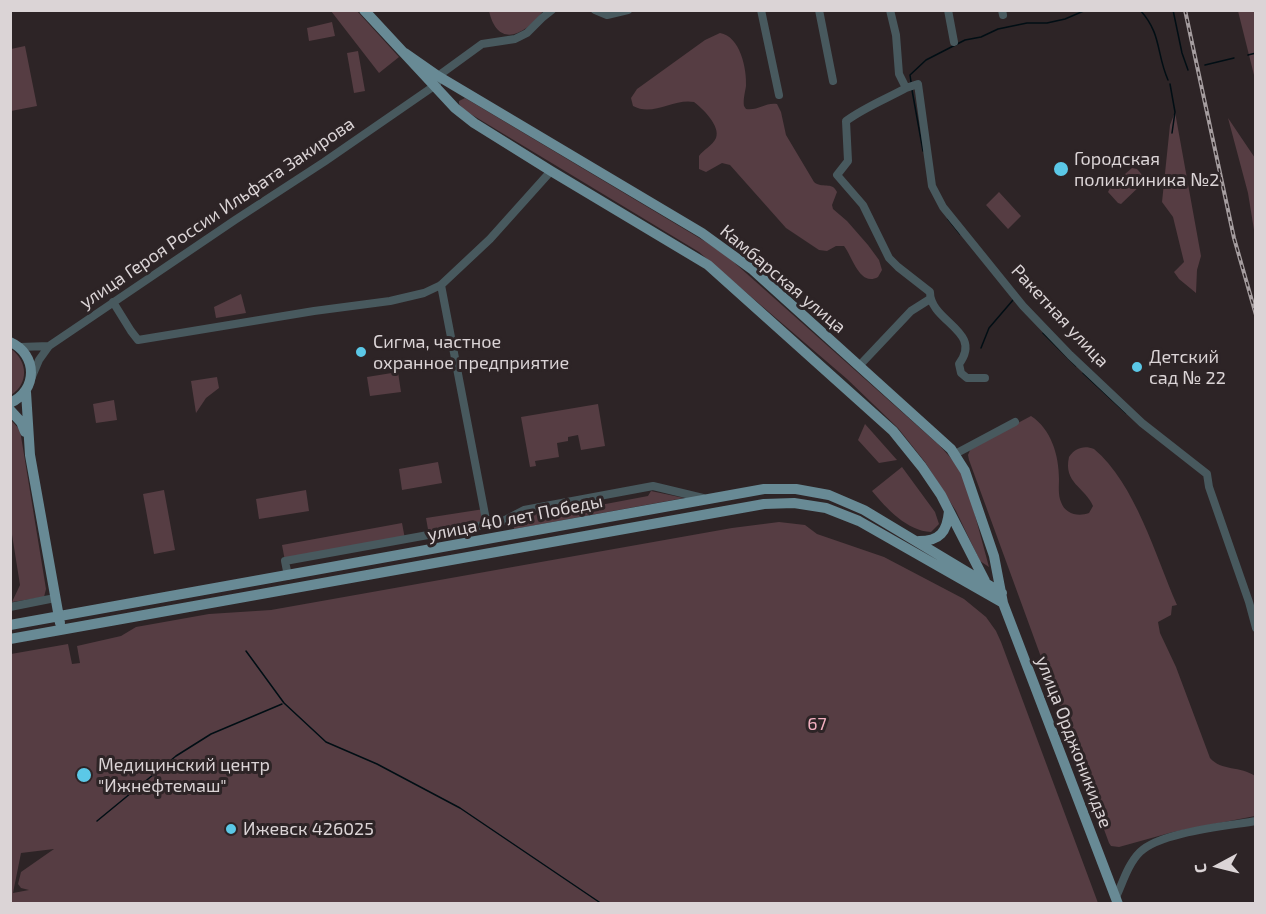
<!DOCTYPE html>
<html>
<head>
<meta charset="utf-8">
<style>
  body { margin:0 }
  #map { position:relative; width:1266px; height:914px; overflow:hidden; background:#2d2426; font-family:"Exo 2",sans-serif }
  canvas { display:block }
  .frame { position:absolute; inset:0; border:12px solid #dbd4d6; pointer-events:none }
  .north { position:absolute; left:1188px; top:836px; width:60px; height:60px; -webkit-text-stroke:4px #2d2426; paint-order:stroke; rotate:263deg; font-size:16px; font-weight:700; line-height:24px; text-align:center; color:#dbd4d6 }
  .north::after { content:''; display:block; margin:auto; width:21px; height:27px; background:#dbd4d6; clip-path:polygon(50% 0,100% 100%,50% 72%,0 100%) }
</style>
</head>
<body>
<div id="map">
<canvas width="1266" height="914"></canvas>
<div class="frame"></div>
<div class="north">С</div>
</div>
<script>
const context = document.querySelector('canvas').getContext('2d');
context.lineJoin = 'round';
function fill(path, color) { context.fillStyle = color; context.fill(path, 'evenodd'); }
function trace(path, color, width, dash) { context.strokeStyle = color; context.lineWidth = width; context.lineCap = dash ? 'butt' : 'round'; context.setLineDash(dash || []); context.stroke(path); }
function label(font, color, halo, rows, align = 'center') {
  context.font = font + ' "Exo 2",sans-serif'; context.lineWidth = 6; context.setLineDash([]); context.textBaseline = 'middle'; context.strokeStyle = halo; context.fillStyle = color; for (const [text, x, y, turn = 0] of rows) {
    context.save(); context.translate(x, y); context.rotate((+turn || 0) * Math.PI / 180); context.textAlign = isNaN(turn) ? turn : align; if (halo) context.strokeText(text, 0, 0); context.fillText(text, 0, 0); context.restore();
  }
}
const green = new Path2D(`
  M331,11H357L399,57L379,73Z
  M489,11H543C526,34 498,50 489,11Z
  M1238,11H1255V80V79Z
  M332,22L335,36L309,41L307,28Z
  M720,33C740,36 747,69 746,86C745,93 743,99 744,106L746,109C758,111 766,102 777,104L781,112L786,135L814,182C822,189 832,181 837,192L832,205L833,209L847,221L868,245L879,260L882,270L878,277C860,287 853,258 844,246H836L827,251L819,250L786,228L730,165L722,163L706,172L699,169V156C703,150 713,145 716,138C721,126 702,108 694,102C674,98 653,117 633,106L631,98L637,89L705,40Z
  M25,46L37,106L11,111V49Z
  M358,51L365,91L354,93L347,53Z
  M465,98L706,242L728,257L939,445L959,467L969,493L989,567L980,561L956,511L925,462L898,428L847,379L699,252L464,110L459,104V101Z
  M1175,112L1201,256L1197,270L1196,293L1179,279L1174,272L1184,262L1173,217L1162,202L1170,125Z
  M1228,118L1255,158V236L1248,193Z
  M1132,168L1137,169L1145,178L1144,182L1121,204L1118,203L1108,192L1111,186Z
  M999,192L1021,216L1008,229L986,205Z
  M241,294L246,313L216,318L214,307Z
  M11,349C28,361 29,384 11,395Z
  M398,372L401,392L370,396L367,377Z
  M217,377L219,388L206,398L196,413L191,381Z
  M114,400L117,420L96,423L93,404Z
  M598,404L605,446L581,450L578,435L568,437V441L557,443L559,457L535,461L536,466L530,467L521,417Z
  M1031,416C1051,429 1059,455 1059,479C1059,486 1058,495 1061,502C1065,514 1078,517 1089,513L1093,506C1085,487 1063,483 1069,457C1075,448 1084,445 1094,449C1135,483 1156,557 1177,605L1172,606L1171,615L1158,622L1160,633L1176,667L1210,758C1221,771 1241,766 1255,776V816L1173,832L1119,847L1111,846L1109,843L969,460L968,455L971,448Z
  M10,419L20,430L46,589L44,597L12,602L20,585L10,522Z
  M865,424L897,460L879,463L858,440Z
  M438,462L442,483L402,490L399,469Z
  M902,467L935,512L939,524L931,532C907,531 886,508 872,491Z
  M164,490L175,550L154,554L143,494Z
  M306,490L309,511L259,519L256,499Z
  M651,491L684,498L514,529L513,521L519,517L594,502L595,506L648,496Z
  M484,509L487,525L429,535L426,518Z
  M779,522L805,525L817,534L884,557L964,599L986,617L996,631L1001,642L1098,903H11V654L68,644L72,664L80,663L77,646L121,636L136,627L209,614L271,610L732,528ZM54,849L21,872L18,884L21,888L29,890L13,893L21,853Z
  M402,523L405,539L285,561L282,545Z`);
const stream = new Path2D(`
  M1140,10C1162,34 1156,53 1168,80
  M1173,10L1182,53L1188,70
  M1248,55L1256,53
  M1205,65L1234,58
  M911,82L910,75L926,60L965,40L981,37L998,29L1027,23H1047L1065,19L1086,10
  M1170,84L1175,112L1172,133
  M912,90L923,151
  M948,219L960,234
  M1043,333L1076,366
  M981,348L989,328L1013,300
  M1083,373L1126,413
  M246,651L284,703L326,742L377,764L460,808L602,904
  M97,821L176,756L211,734L282,704`);
const minor = new Path2D(`
  M595,10L607,15L628,10
  M761,10L779,95
  M819,10L833,81
  M890,10L896,35L899,74L906,88L918,84L932,186L943,207L1023,306L1070,355L1142,423L1207,474L1209,487L1249,602L1256,628
  M948,10L954,42
  M1002,10L1003,15
  M438,76L482,44L515,39L527,33L542,18L552,10
  M906,88C886,99 865,107 846,121L848,161L837,175L863,205L889,258L898,267L930,292C930,322 984,331 959,364L961,373L967,378H985
  M441,285L487,525
  M113,302L131,331L138,340L314,311L390,301L424,293L441,285L490,239L551,171
  M20,347L49,346
  M859,366L911,311L930,299
  M31,379L39,360L49,346L235,220L324,162L437,84
  M955,454L1015,422
  M288,576L285,561L494,523L503,521L524,510L653,486L703,498
  M10,607L55,598
  M1116,897C1123,882 1128,864 1140,852C1160,832 1227,826 1256,821`);
const major = new Path2D(`
  M364,10L455,108L474,123L551,171L708,265L893,431L922,467L941,495L985,581
  M405,53L438,76L702,233L753,270L951,449L965,471L994,556L1003,603L1118,904
  M10,342C38,354 38,391 10,403
  M26,392L30,455L60,623
  M10,410L21,422L25,432
  M919,541C940,541 947,532 949,511
  M10,625L764,489H796L829,495L864,510L1002,593
  M10,639L764,504L794,503L826,508L859,521L1003,603`);
const rail = new Path2D(`
  M1185,10L1234,238L1256,315`);
const markers = [
  [1061,169,8,"#5bc8e7"],
  [361,352,6,"#5bc8e7"],
  [1137,367,6,"#5bc8e7"],
  [84,775,8,"#5bc8e7"],
  [231,829,6,"#5bc8e7"]
];
const poiNames = [
  ["Городская",1074,159],
  ["поликлиника №2",1074,180],
  ["Сигма, частное",373,342],
  ["охранное предприятие",373,363],
  ["Детский",1149,357],
  ["сад № 22",1149,378],
  ["Медицинский центр",98,765],
  ["\"Ижнефтемаш\"",98,786],
  ["Ижевск 426025",243,829]
];
const streetNames = [
  ["улица Героя России Ильфата Закирова",217,213,-34],
  ["Камбарская улица",783,279,40],
  ["Ракетная улица",1060,316,47],
  ["улица 40 лет Победы",515,518,-11],
  ["улица Орджоникидзе",1074,742,69]
];
const parkNames = [
  ["67",817,724]
];
fill(green, '#563d43');
trace(stream, '#000e14', 1.5);
trace(minor, '#48595e', 8);
trace(major, '#688a95', 10);
trace(rail, '#a59d9f', 4);
trace(rail, '#2d2426', 1.5, [4.5]);
for (const [x, y, r, color] of markers) { const dot = new Path2D(); dot.arc(x, y, r, 0, 2 * Math.PI); context.fillStyle = color; context.fill(dot); trace(dot, '#2d2426', 2); }
label('18px', '#dbd4d6', '#2d2426', poiNames, 'left');
label('18px', '#dbd4d6', '#2d2426', streetNames);
label('18px', '#f1afbf', '#2d2426', parkNames);
</script>
</body>
</html>
